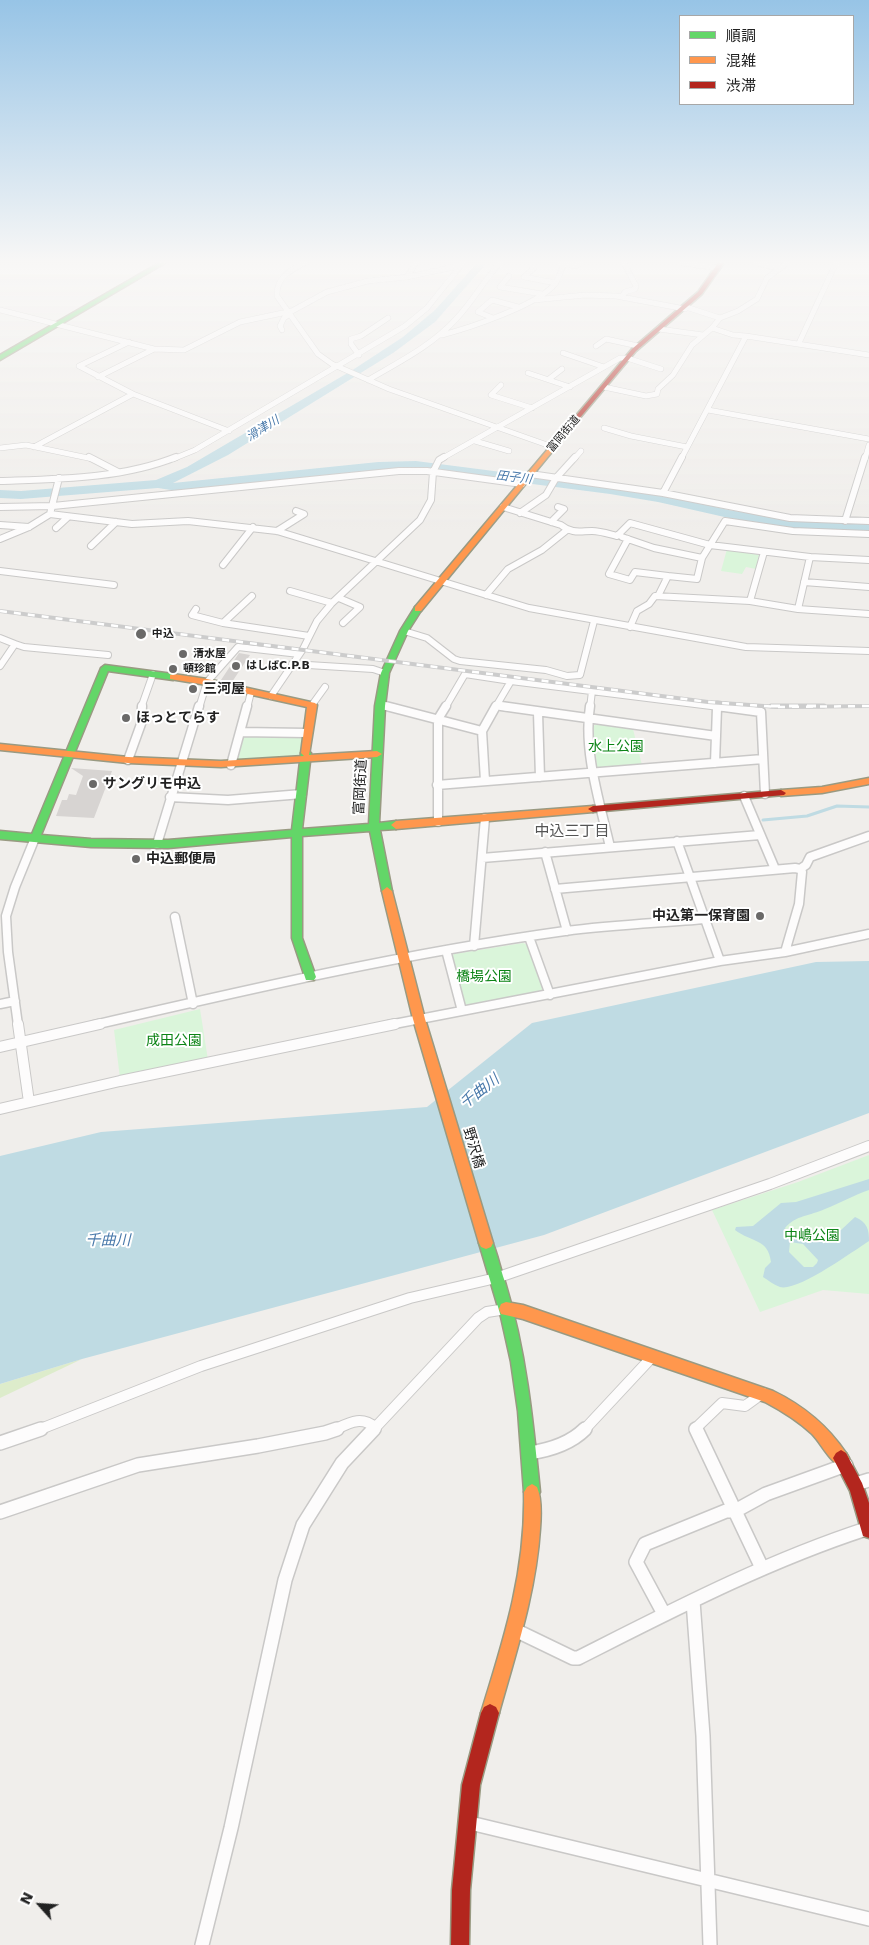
<!DOCTYPE html>
<html>
<head>
<meta charset="utf-8">
<style>
  body { margin:0 }
  #map { position:relative; width:869px; height:1945px; overflow:hidden; background:#f0eeeb; font-family:"DejaVu Sans","Noto Sans JP",sans-serif }
  canvas { display:block }
  .legend { position:absolute; left:679px; top:15px; width:175px; height:90px; box-sizing:border-box; background:#fff; border:1px solid #a7a7a7; margin:0; padding:6px 9px; list-style:none; font-size:15px; color:#222 }
  .legend li { display:flex; align-items:center; gap:10px; height:25px }
  .legend b { width:25px; border:1px solid #a7a7a7 }
  .north { position:absolute; left:15px; top:1880px; width:50px; height:50px; -webkit-text-stroke:4px #fff; paint-order:stroke; rotate:296deg; font-size:14px; font-weight:700; line-height:20px; text-align:center; color:#222 }
  .north::after { content:''; display:block; margin:auto; width:18px; height:22px; background:#222; clip-path:polygon(50% 0,100% 100%,50% 72%,0 100%) }
</style>
</head>
<body>
<div id="map">
<canvas width="869" height="1945"></canvas>
<ul class="legend">
<li><b style="height:6px;background:#63d668"></b>順調</li>
<li><b style="height:6px;background:#ff974d"></b>混雑</li>
<li><b style="height:6px;background:#b3261e"></b>渋滞</li>
</ul>
<div class="north">N</div>
</div>
<script>
const context = document.querySelector('canvas').getContext('2d');
context.lineJoin = 'round';
function fill(path, color) { context.fillStyle = color; context.fill(path, 'evenodd'); }
function trace(path, color, width, dash) { context.strokeStyle = color; context.lineWidth = width; context.lineCap = dash ? 'butt' : 'round'; context.setLineDash(dash || []); context.stroke(path); }
function label(font, color, halo, rows, align = 'center') {
  context.font = font + ' "DejaVu Sans","Noto Sans JP",sans-serif'; context.lineWidth = 4; context.setLineDash([]); context.textBaseline = 'middle'; context.strokeStyle = halo; context.fillStyle = color; for (const [text, x, y, turn = 0] of rows) {
    context.save(); context.translate(x, y); context.rotate((+turn || 0) * Math.PI / 180); context.textAlign = isNaN(turn) ? turn : align; if (halo) context.strokeText(text, 0, 0); context.fillText(text, 0, 0); context.restore();
  }
}
const grass = new Path2D(`
  M82,1359L0,1398V1384Z`);
const park = new Path2D(`
  M727,549L759,555L756,569L746,567L742,574L721,571Z
  M598,724L633,729L642,765L597,769L593,726Z
  M246,735H303L301,753L295,757L237,761L242,736Z
  M523,943L528,945L543,988L540,994L469,1008L462,1003L451,958L454,954Z
  M200,1009L208,1060L120,1078L114,1030Z
  M869,1155V1294L823,1290L760,1312L712,1210L798,1182Z`);
const water = new Path2D(`
  M869,961V1113L544,1235L82,1359L0,1384V1156L101,1132L427,1107L532,1023L816,962Z
  M869,1179V1190C854,1195 840,1203 825,1209C810,1216 796,1215 785,1228L789,1235L803,1237L825,1232L832,1233L841,1230L855,1217C867,1222 869,1229 869,1241C852,1252 797,1292 780,1287C774,1285 768,1280 763,1277L765,1268L771,1262C768,1238 752,1243 735,1230L736,1227L753,1226L781,1203L796,1202ZM790,1242L803,1244L818,1260L817,1263L813,1267H804L789,1252Z`);
const stream = new Path2D(`
  M763,820L807,816L837,806L869,807`);
const river = new Path2D(`
  M477,263H487L435,322L393,353L228,455L173,483L378,462L416,461L610,486L658,494L729,510L791,520L869,523V531L791,528L729,518L658,502L610,494L416,469L378,470L177,491L158,488L21,499L0,498V490L21,491L156,480L187,467L351,371L403,337L435,310Z`);
const building = new Path2D(`
  M239,653L250,655L232,682L221,680Z
  M71,768L112,771L94,818L56,816L62,800H67L69,794L76,795L83,776Z`);
const streetFar4 = new Path2D(`
  M304,263C289,271 276,278 277,296L318,354L332,364L389,389L553,447
  M560,263L575,266L581,263
  M682,263L717,268
  M756,263L779,268
  M534,268L524,277L556,283
  M509,276L500,287L542,294
  M407,277L416,263
  M623,295L625,292L635,289L636,286L624,263
  M534,300L585,295L616,296L685,309
  M686,307L720,318
  M0,310L154,349
  M493,318L478,312L492,300L518,307
  M712,328L733,335L746,336
  M659,329L703,335
  M282,330L280,326L284,318L290,314
  M442,335C469,328 538,305 555,284C559,278 561,270 564,263
  M129,342L79,366L133,394L229,431
  M799,343L836,263
  M596,346L606,339L638,346
  M563,353L604,367
  M359,355L351,344V339L361,336L388,318
  M528,373L570,387
  M98,377L154,349L184,350L240,322L292,311L327,292L368,281L407,277L459,266
  M549,379L562,369
  M368,380C399,362 433,345 457,318C473,301 484,280 500,263
  M501,385L491,395L532,408
  M604,387L646,396L657,394L658,389L673,375L692,345L712,328L720,318L738,311L757,299L767,278L787,263
  M708,410L869,439
  M604,428L631,436L687,447
  M475,441L509,451
  M34,447L133,394
  M0,448L26,445L93,459
  M173,459L195,450L405,326L427,308L463,263
  M441,459L620,358H627L661,369
  M574,459L581,451
  M681,459L746,336L869,355
  M865,459L869,445`);
const streetFar3 = new Path2D(`
  M89,457L118,472
  M530,474L663,493L790,518L869,521
  M0,481C58,479 121,479 176,457
  M663,493L682,457
  M0,507L53,506L399,471H427L522,484
  M503,507L561,525C572,534 580,531 592,531C600,531 609,534 617,536L630,523L710,545L810,557L869,560
  M520,513L546,495L556,478L575,457
  M50,514L132,524L188,521L277,531L529,608L746,647L869,651
  M845,521L865,457
  M551,522L564,509L558,507
  M0,525L29,527
  M56,528L68,517
  M277,531L304,514L296,511
  M622,537L654,548L702,558
  M0,539L29,527L50,514L59,478
  M628,539L609,574L630,580L635,572L668,576
  M91,546L116,522
  M764,552L750,601L798,609L869,614
  M223,565L253,527
  M0,571L114,585
  M804,582L869,587
  M290,591L332,603
  M486,595L508,569L542,550L567,530
  M252,596L223,623L309,636
  M658,596L668,576L697,579L702,558L725,521L793,531L869,534
  M339,598L360,607L343,623
  M196,609L192,615L223,623
  M798,609L810,557
  M630,627L637,611L649,604L655,596L750,601
  M404,631L427,638L454,659L460,661L546,670L567,676L580,675L594,621
  M0,638L15,644
  M292,664L373,669L385,673
  M0,666L15,644L24,647L108,655
  M271,696L303,649L317,621L332,603L420,520L431,500L433,472L439,460L444,457
  M312,705L325,687
  M380,706L396,708
  M497,706L510,708
  M141,708L153,674
  M199,708L207,682L238,647L299,654
  M247,708L251,692
  M445,708L465,674L511,681
  M495,708L511,681L727,708
  M590,708L592,691`);
const streetFar2 = new Path2D(`
  M386,706L482,731
  M501,706L716,736
  M590,706C583,751 600,803 610,847
  M717,706L761,712L765,794
  M538,713L540,777
  M240,732L307,733
  M128,760L141,724L142,706
  M715,763L717,708
  M231,765L247,706
  M485,781L482,731L496,706
  M437,785L763,759
  M744,796L775,869
  M170,797L228,800L302,794
  M438,822V719L446,706
  M677,841L720,961
  M157,844L199,706
  M545,852L567,931
  M482,858L760,835
  M800,869L806,865L810,857L869,836
  M175,917L193,1004
  M529,937L550,995
  M474,946L485,818
  M446,950L462,1011
  M785,952L869,934
  M0,1004L15,1001
  M18,1025L8,952L6,916L15,887L35,838
  M94,1025C250,989 406,953 565,931C612,925 659,923 705,919
  M389,1025L720,961L785,952L799,904L802,872L800,869L795,868L555,889`);
const streetFar1 = new Path2D(`
  M18,1024L29,1102
  M0,1047L100,1024
  M0,1109L120,1081L395,1024
  M38,1430L201,1366L410,1298L496,1278L770,1184L869,1146
  M334,1430C349,1423 361,1415 376,1428
  M373,1430L478,1318L487,1312L506,1309
  M584,1430L653,1356
  M697,1430L696,1428L722,1403L745,1406L763,1393`);
const street = new Path2D(`
  M696,1429L762,1568
  M0,1443L41,1429
  M529,1453C550,1450 570,1444 585,1429
  M856,1484L869,1480
  M0,1512L138,1465L258,1446L325,1433L337,1429
  M693,1601L703,1736L710,1945
  M664,1614L636,1562L645,1544L726,1511H735L766,1494L846,1465
  M515,1630L573,1658H578C673,1610 767,1561 869,1528
  M466,1822L869,1919
  M202,1945L231,1828L285,1580L303,1525L342,1463L374,1429`);
const fast = new Path2D(`
  M159,263H165L0,360V355Z
  M418,606L422,609L408,631L389,673L385,706L379,823L396,821L401,825L396,829L380,830L392,891L387,895L382,891L370,831L302,836V938L316,977L314,980H306L292,938V837L168,848L91,847L0,839V831L32,834L101,668L105,665L173,674L177,677L173,680L108,671L41,835L91,839L168,840L292,830L301,753L306,750L311,753L302,829L369,824L375,706L381,673L400,631L415,607Z
  M486,1237L491,1239C497,1252 500,1268 505,1282C526,1351 533,1420 540,1492L537,1497L532,1500L527,1497L524,1492L518,1411L511,1362L501,1317L479,1243L481,1239Z`);
const slow = new Path2D(`
  M569,424L574,425L421,611H415V607Z
  M173,674L207,679L315,703L317,705L309,755L377,751L382,754L377,757L221,767L128,763L0,750V744L128,757L221,761L304,756L301,753L307,707L207,685L170,679V675Z
  M869,778V784L822,793L781,796L776,793L781,790L822,787Z
  M593,806L598,809L593,812L396,829L391,825L396,821Z
  M387,887L392,891L425,1019L493,1243L491,1247L486,1249L481,1247L479,1243L413,1019L382,891Z
  M506,1302L523,1305L773,1391C804,1406 827,1425 846,1453L849,1458L846,1463L841,1466C829,1461 821,1443 812,1434C798,1421 782,1411 765,1402L523,1319L501,1314L499,1309L501,1304Z
  M532,1484L537,1487C542,1499 541,1516 540,1529C536,1592 516,1652 499,1713L496,1719L490,1722L484,1719L481,1713C504,1639 526,1571 524,1492L527,1487Z`);
const jam = new Path2D(`
  M718,263H724L702,294L636,351L573,426H569V424L632,349L698,292Z
  M781,790L786,793L784,795L593,812L588,809L593,806Z
  M841,1450L846,1453L862,1483L869,1503V1538L863,1536L850,1491L833,1458L836,1453Z
  M490,1704L496,1707L499,1713L480,1785L470,1890L469,1945H451L452,1890L462,1785L481,1713L484,1707Z`);
const railFar1 = new Path2D(`
  M0,611L708,702L778,707L869,706`);
const rail = new Path2D(`
  M771,706H824`);
const markers = [
  [141,634,6,"#6a6968"],
  [183,654,5,"#6a6968"],
  [236,666,5,"#6a6968"],
  [173,669,5,"#6a6968"],
  [193,689,5,"#6a6968"],
  [126,718,5,"#6a6968"],
  [93,784,5,"#6a6968"],
  [136,859,5,"#6a6968"],
  [760,916,5,"#6a6968"]
];
const farStreetnames = [
  ["富岡街道",564,434,-50]
];
const farPoinames = [
  ["中込",152,634],
  ["清水屋",193,654],
  ["はしばC.P.B",246,666],
  ["頓珍館",183,669]
];
const farWaternames = [
  ["滑津川",263,429,-32],
  ["田子川",514,478,7]
];
const poiNames = [
  ["三河屋",203,689],
  ["ほっとてらす",136,718],
  ["サングリモ中込",103,784],
  ["中込郵便局",146,859],
  ["中込第一保育園",750,916,"right"]
];
const parkNames = [
  ["水上公園",616,747],
  ["橋場公園",484,977],
  ["成田公園",174,1041],
  ["中嶋公園",812,1236]
];
const streetNames = [
  ["富岡街道",361,787,-87],
  ["野沢橋",473,1148,73]
];
const neighbourhoodNames = [
  ["中込三丁目",572,832]
];
const waterNames = [
  ["千曲川",480,1092,-38],
  ["千曲川",108,1241]
];
fill(grass, '#ddeccb');
fill(park, '#daf5da');
fill(water, '#bfdbe3');
trace(stream, '#bfdbe3', 3);
fill(river, '#bfdbe3');
fill(building, '#d7d4d2');
trace(streetFar4, '#c9c8c7', 6);
trace(streetFar3, '#c9c8c7', 8);
trace(streetFar2, '#c9c8c7', 11);
trace(streetFar1, '#c9c8c7', 12);
trace(street, '#c9c8c7', 16);
trace(fast, '#999a82', 3);
trace(slow, '#999a82', 3);
trace(jam, '#999a82', 3);
trace(streetFar4, '#fdfcfc', 5);
trace(streetFar3, '#fdfcfc', 6);
trace(streetFar2, '#fdfcfc', 8);
trace(streetFar1, '#fdfcfc', 10);
trace(street, '#fdfcfc', 13);
fill(fast, '#63d668');
fill(slow, '#ff974d');
fill(jam, '#b3261e');
trace(railFar1, '#ccc', 4);
trace(rail, '#ccc', 5);
trace(railFar1, '#fff', 2.5, [7]);
trace(rail, '#fff', 3, [9]);
const sky = context.createLinearGradient(0, 0, 0, 535);
sky.addColorStop(0, '#97c4e6');
sky.addColorStop(0.49, '#f8f7f6');
sky.addColorStop(1, '#f8f7f600');
context.fillStyle = sky;
context.fillRect(0, 0, 869, 535);
for (const [x, y, r, color] of markers) { const dot = new Path2D(); dot.arc(x, y, r, 0, 2 * Math.PI); context.fillStyle = color; context.fill(dot); trace(dot, '#fff', 2); }
label('11px', '#222', '#fff', farStreetnames);
label('bold 11px', '#222', '#fff', farPoinames, 'left');
label('italic 12px', '#4a7aab', '#fff', farWaternames);
label('bold 14px', '#222', '#fff', poiNames, 'left');
label('14px', '#0c8416', '#fff', parkNames);
label('14px', '#222', '#fff', streetNames);
label('15px', '#555', '#fff', neighbourhoodNames);
label('italic 15px', '#4a7aab', '#fff', waterNames);
</script>
</body>
</html>
